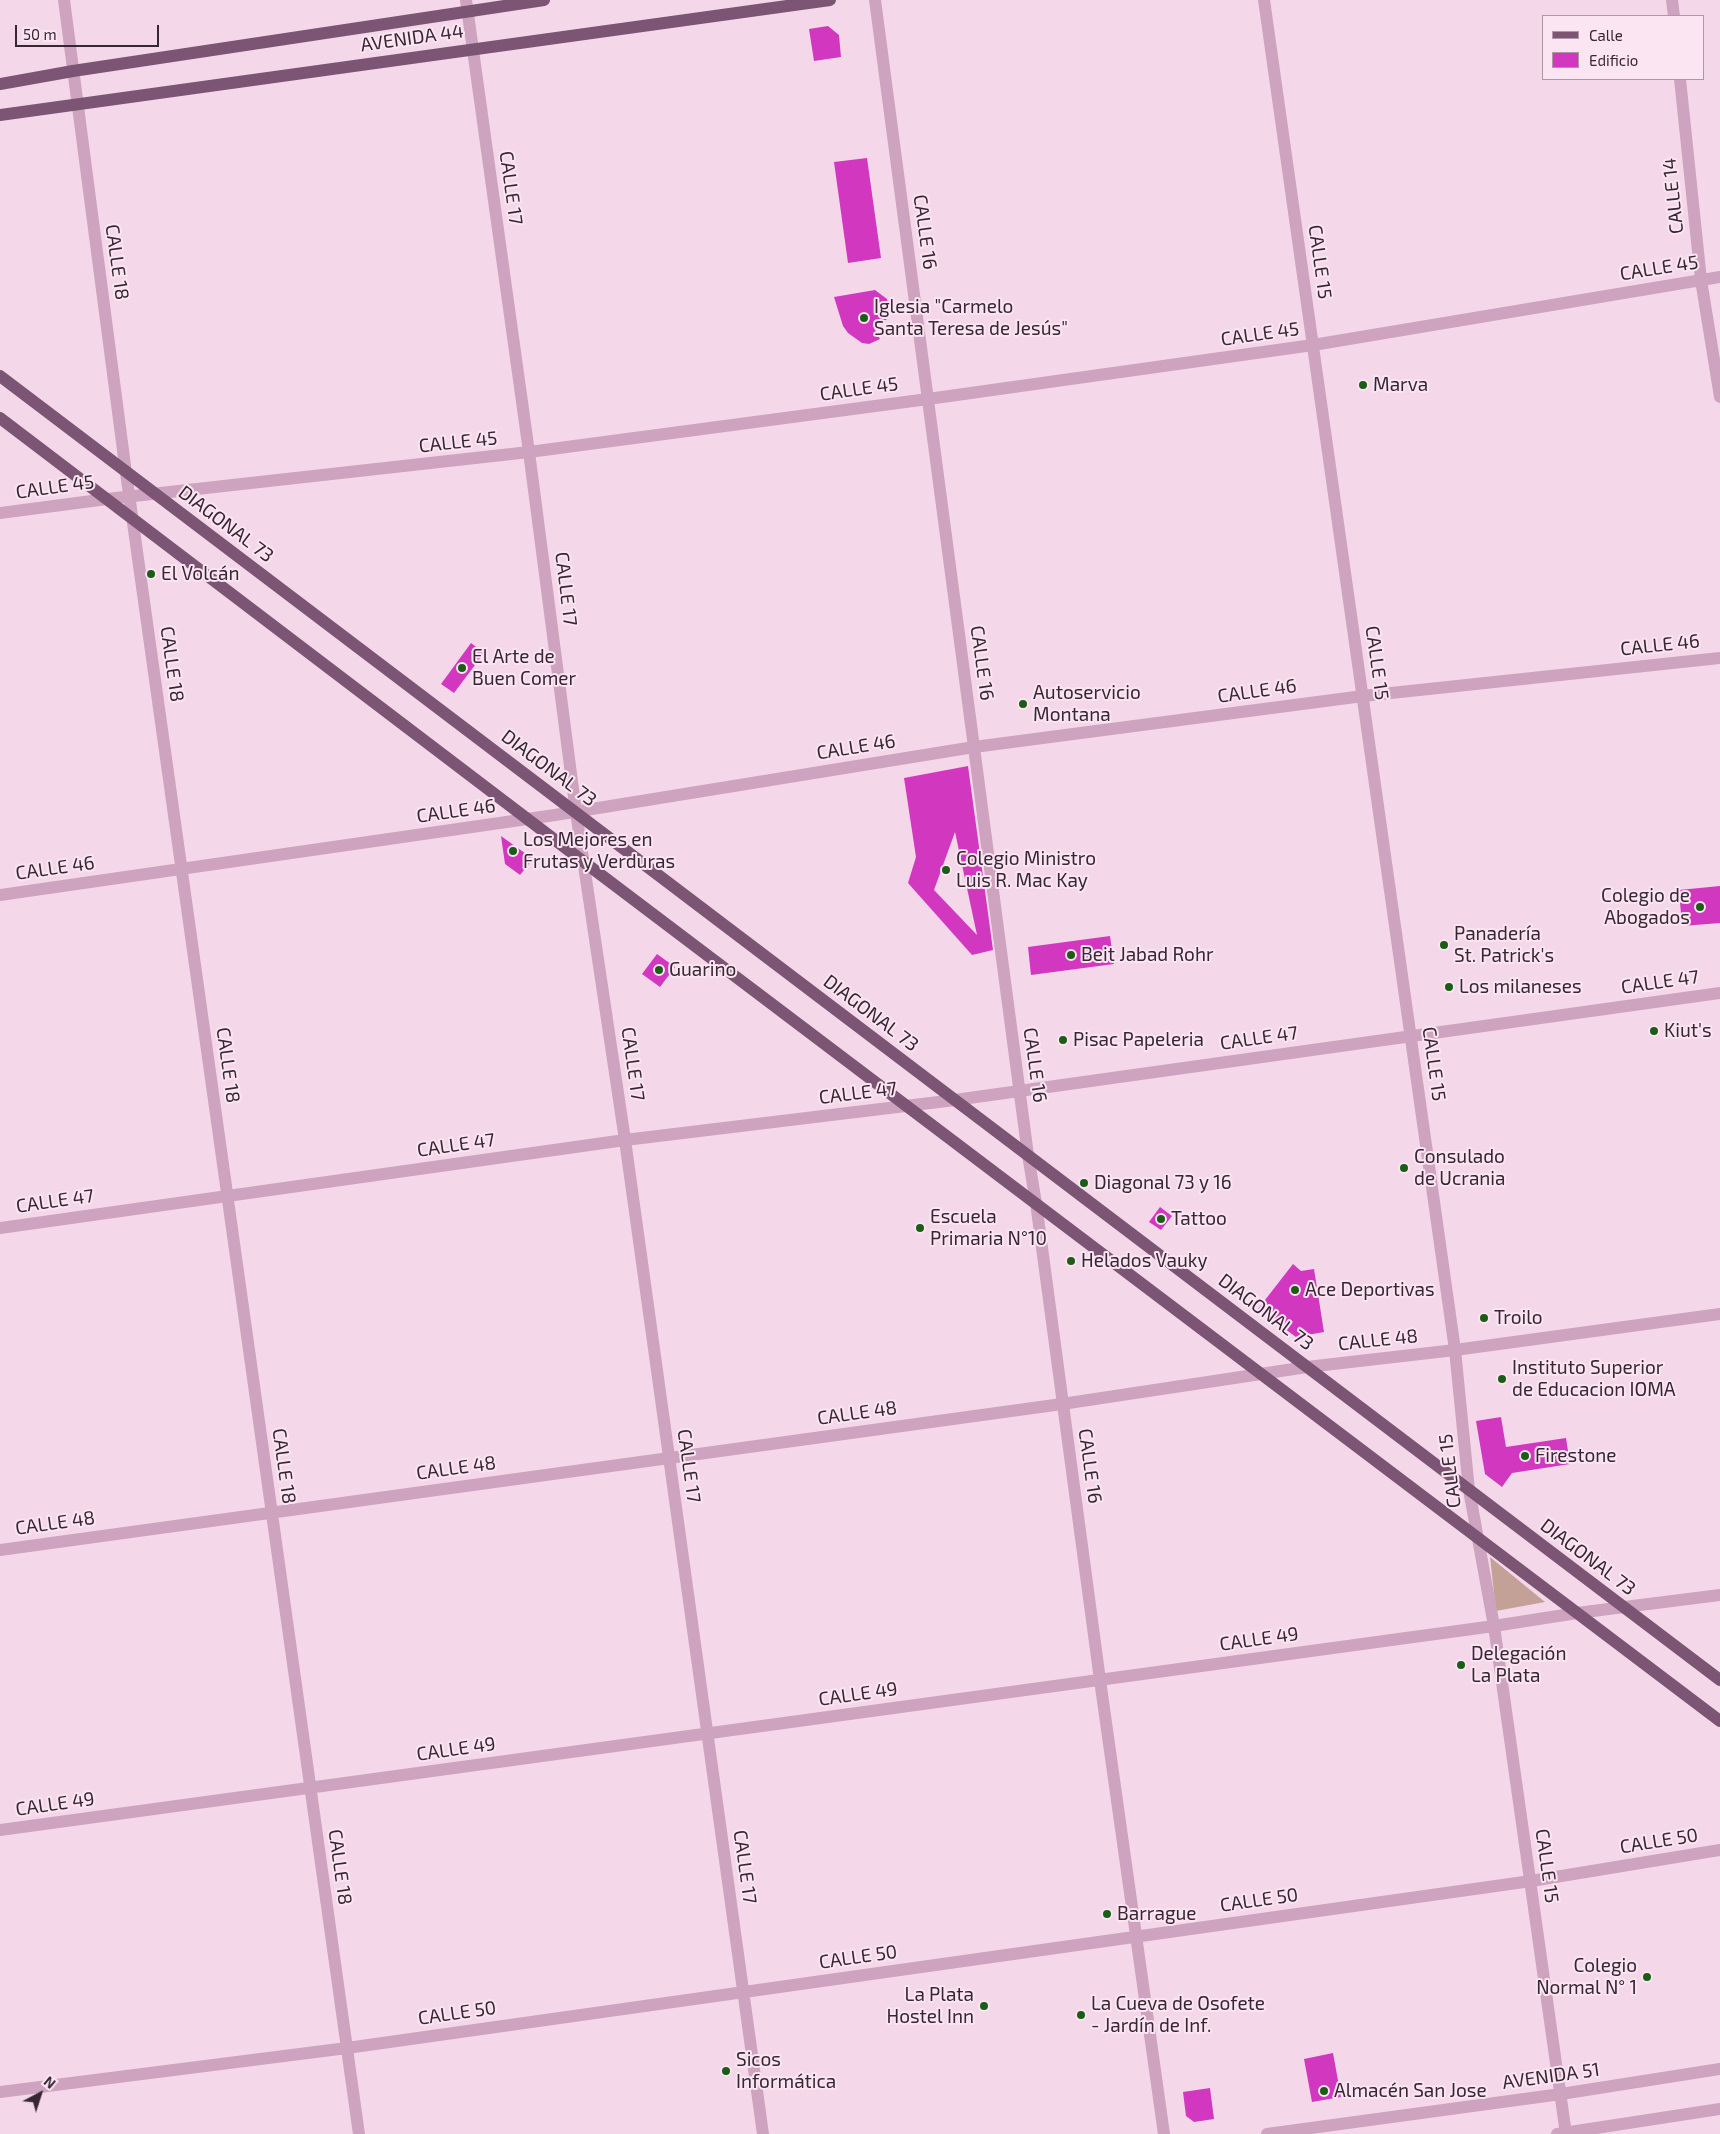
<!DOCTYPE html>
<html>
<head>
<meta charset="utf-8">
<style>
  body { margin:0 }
  #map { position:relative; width:1720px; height:2134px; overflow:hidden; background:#f4d8e9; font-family:"Exo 2",sans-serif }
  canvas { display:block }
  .legend { position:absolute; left:1542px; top:15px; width:162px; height:65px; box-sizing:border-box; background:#fbe5f2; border:1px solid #ad99a6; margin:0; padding:6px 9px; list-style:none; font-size:15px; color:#372634 }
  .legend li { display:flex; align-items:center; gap:10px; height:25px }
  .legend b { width:25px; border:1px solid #ad99a6 }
  .north { position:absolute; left:15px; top:2069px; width:50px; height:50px; -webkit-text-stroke:4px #fbe5f2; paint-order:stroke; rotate:40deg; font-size:14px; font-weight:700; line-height:20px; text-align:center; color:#372634 }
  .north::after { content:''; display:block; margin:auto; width:18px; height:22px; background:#372634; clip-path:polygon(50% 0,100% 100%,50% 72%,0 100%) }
  .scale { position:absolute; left:15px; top:25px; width:144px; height:22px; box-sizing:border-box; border:2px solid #372634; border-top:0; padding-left:6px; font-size:15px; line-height:18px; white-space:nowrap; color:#372634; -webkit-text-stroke:4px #fbe5f2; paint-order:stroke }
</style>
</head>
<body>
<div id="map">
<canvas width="1720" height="2134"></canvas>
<ul class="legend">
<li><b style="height:6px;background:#7b5573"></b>Calle</li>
<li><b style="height:14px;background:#d238bf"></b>Edificio</li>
</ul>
<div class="north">N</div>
<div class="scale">50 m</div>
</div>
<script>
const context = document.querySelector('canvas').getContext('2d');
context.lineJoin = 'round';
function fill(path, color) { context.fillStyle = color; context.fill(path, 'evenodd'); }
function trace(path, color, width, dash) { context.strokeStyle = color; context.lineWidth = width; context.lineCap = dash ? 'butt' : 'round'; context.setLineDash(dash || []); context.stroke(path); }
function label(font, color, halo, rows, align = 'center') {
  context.font = font + ' "Exo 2",sans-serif'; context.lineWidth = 4; context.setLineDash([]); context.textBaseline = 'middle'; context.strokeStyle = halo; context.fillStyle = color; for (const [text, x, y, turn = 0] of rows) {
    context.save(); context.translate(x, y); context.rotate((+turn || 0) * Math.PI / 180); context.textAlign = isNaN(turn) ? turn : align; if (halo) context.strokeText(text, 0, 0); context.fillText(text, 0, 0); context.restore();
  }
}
const green = new Path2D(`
  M1490,1557L1545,1602L1496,1611Z`);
const building = new Path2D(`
  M828,26L839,35L841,57L814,61L809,29Z
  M867,158L881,258L848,263L834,162Z
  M875,290L887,299L890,313L887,319L874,328L880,339L869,344L862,343L848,333L843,326L834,297Z
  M471,643L484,653L454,693L441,684Z
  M968,766L993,950L972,955L908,883L916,857L904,778ZM955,832L977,935L934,890Z
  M501,836L533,859L520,875L505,864Z
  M1720,886V923L1682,926L1679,890Z
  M1110,936L1114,964L1031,975L1028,947Z
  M657,954L675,967L660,987L642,974Z
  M1160,1207L1172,1216L1161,1230L1149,1222Z
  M1293,1264L1301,1271L1314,1269L1324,1332L1296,1337L1258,1309Z
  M1501,1417L1506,1447L1566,1438L1570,1464L1512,1473L1502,1487L1485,1474L1476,1421Z
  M1333,2053L1341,2097L1312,2102L1304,2059Z
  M1210,2088L1214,2119L1194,2122L1186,2116L1183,2092Z`);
const minor = new Path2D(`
  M64,0L126,473L359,2134
  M466,0L529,452L576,812L625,1140L763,2134
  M875,0L1028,1155L1036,1203L1100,1680L1164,2134
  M1264,0L1455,1350L1469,1490L1494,1626L1566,2134
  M1672,0L1674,16
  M1680,79L1701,280L1720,397
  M0,513L107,499L529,452L928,399L1313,345L1720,277
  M0,895L555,815L974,747L1363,696L1720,658
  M0,1228L625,1140L955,1100L1720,993
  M0,1550L1062,1404L1307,1367L1455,1350L1720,1314
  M0,1830L1494,1626L1577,1613L1720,1595
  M0,2092L347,2048L1531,1881L1720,1850
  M1267,2134L1561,2094L1720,2069
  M1557,2134L1720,2109`);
const major = new Path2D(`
  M0,84L73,71L544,0
  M0,115L830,0
  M0,376L1720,1680
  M0,418L584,862L1720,1721`);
const markers = [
  [864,318,5,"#1b5d17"],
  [1363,385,5,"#1b5d17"],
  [151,574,5,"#1b5d17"],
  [462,668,5,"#1b5d17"],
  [1023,704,5,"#1b5d17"],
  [513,851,5,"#1b5d17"],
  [946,870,5,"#1b5d17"],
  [1700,907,5,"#1b5d17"],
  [1444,945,5,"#1b5d17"],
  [1071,955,5,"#1b5d17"],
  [659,970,5,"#1b5d17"],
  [1449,987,5,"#1b5d17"],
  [1654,1031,5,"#1b5d17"],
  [1063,1040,5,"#1b5d17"],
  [1404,1168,5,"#1b5d17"],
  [1084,1183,5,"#1b5d17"],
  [1161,1219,5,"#1b5d17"],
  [920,1228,5,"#1b5d17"],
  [1071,1261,5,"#1b5d17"],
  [1295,1290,5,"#1b5d17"],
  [1484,1318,5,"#1b5d17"],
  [1502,1379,5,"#1b5d17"],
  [1525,1456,5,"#1b5d17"],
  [1461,1665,5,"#1b5d17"],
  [1107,1914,5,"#1b5d17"],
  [1647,1977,5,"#1b5d17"],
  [984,2006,5,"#1b5d17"],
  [1081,2015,5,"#1b5d17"],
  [726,2071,5,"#1b5d17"],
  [1324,2091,5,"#1b5d17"]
];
const streetNames = [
  ["AVENIDA 44",412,38,-8],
  ["CALLE 17",511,188,82],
  ["CALLE 14",1673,196,-96],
  ["CALLE 16",925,232,82],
  ["CALLE 18",117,262,82],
  ["CALLE 15",1320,262,82],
  ["CALLE 45",1659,268,-9],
  ["CALLE 45",1260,334,-8],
  ["CALLE 45",859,389,-8],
  ["CALLE 45",458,442,-6],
  ["CALLE 45",55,487,-8],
  ["DIAGONAL 73",226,524,37],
  ["CALLE 17",566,589,83],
  ["CALLE 46",1660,645,-6],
  ["CALLE 16",982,663,82],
  ["CALLE 15",1377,663,82],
  ["CALLE 18",172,664,82],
  ["CALLE 46",1257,691,-8],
  ["CALLE 46",856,747,-9],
  ["DIAGONAL 73",549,768,37],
  ["CALLE 46",456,811,-8],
  ["CALLE 46",55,868,-8],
  ["CALLE 47",1660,982,-8],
  ["DIAGONAL 73",871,1013,37],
  ["CALLE 47",1259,1038,-8],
  ["CALLE 17",633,1064,82],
  ["CALLE 15",1434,1064,82],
  ["CALLE 18",228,1065,82],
  ["CALLE 16",1035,1065,82],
  ["CALLE 47",858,1093,-7],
  ["CALLE 47",456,1145,-8],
  ["CALLE 47",55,1201,-8],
  ["DIAGONAL 73",1266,1312,37],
  ["CALLE 48",1378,1340,-6],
  ["CALLE 48",857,1413,-8],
  ["CALLE 18",284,1466,82],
  ["CALLE 17",689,1466,82],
  ["CALLE 16",1090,1466,82],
  ["CALLE 48",456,1468,-8],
  ["CALLE 15",1450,1471,-97],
  ["CALLE 48",55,1523,-8],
  ["DIAGONAL 73",1588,1557,37],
  ["CALLE 49",1259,1639,-8],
  ["CALLE 49",858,1694,-8],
  ["CALLE 49",456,1749,-8],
  ["CALLE 49",55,1804,-8],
  ["CALLE 50",1659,1841,-9],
  ["CALLE 15",1547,1866,82],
  ["CALLE 18",340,1867,82],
  ["CALLE 17",745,1867,82],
  ["CALLE 50",1259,1900,-8],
  ["CALLE 50",858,1957,-8],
  ["CALLE 50",457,2013,-8],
  ["AVENIDA 51",1551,2076,-8]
];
const poiNames = [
  ["Iglesia \"Carmelo",874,307],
  ["Santa Teresa de Jesús\"",874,329],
  ["Marva",1373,385],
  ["El Volcán",161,574],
  ["El Arte de",472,657],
  ["Buen Comer",472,679],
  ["Autoservicio",1033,693],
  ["Montana",1033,715],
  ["Los Mejores en",523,840],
  ["Frutas y Verduras",523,862],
  ["Colegio Ministro",956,859],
  ["Luis R. Mac Kay",956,881],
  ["Colegio de",1690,896,"right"],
  ["Abogados",1690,918,"right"],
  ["Panadería",1454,934],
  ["St. Patrick's",1454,956],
  ["Beit Jabad Rohr",1081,955],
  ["Guarino",669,970],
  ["Los milaneses",1459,987],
  ["Kiut's",1664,1031],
  ["Pisac Papeleria",1073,1040],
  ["Consulado",1414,1157],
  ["de Ucrania",1414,1179],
  ["Diagonal 73 y 16",1094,1183],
  ["Escuela",930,1217],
  ["Primaria N°10",930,1239],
  ["Tattoo",1171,1219],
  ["Helados Vauky",1081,1261],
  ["Ace Deportivas",1305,1290],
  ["Troilo",1494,1318],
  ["Instituto Superior",1512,1368],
  ["de Educacion IOMA",1512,1390],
  ["Firestone",1535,1456],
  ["Delegación",1471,1654],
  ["La Plata",1471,1676],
  ["Barrague",1117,1914],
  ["Colegio",1637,1966,"right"],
  ["Normal N° 1",1637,1988,"right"],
  ["La Plata",974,1995,"right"],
  ["Hostel Inn",974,2017,"right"],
  ["La Cueva de Osofete",1091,2004],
  ["- Jardín de Inf.",1091,2026],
  ["Sicos",736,2060],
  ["Informática",736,2082],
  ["Almacén San Jose",1334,2091]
];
fill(green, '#c4a197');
fill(building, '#d238bf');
trace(minor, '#cda3bf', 12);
trace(major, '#7b5573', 12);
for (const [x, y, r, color] of markers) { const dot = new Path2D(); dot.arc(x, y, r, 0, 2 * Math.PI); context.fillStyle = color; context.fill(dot); trace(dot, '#fbe5f2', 2); }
label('19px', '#372634', '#fbe5f2', streetNames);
label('19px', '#372634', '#fbe5f2', poiNames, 'left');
</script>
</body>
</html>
